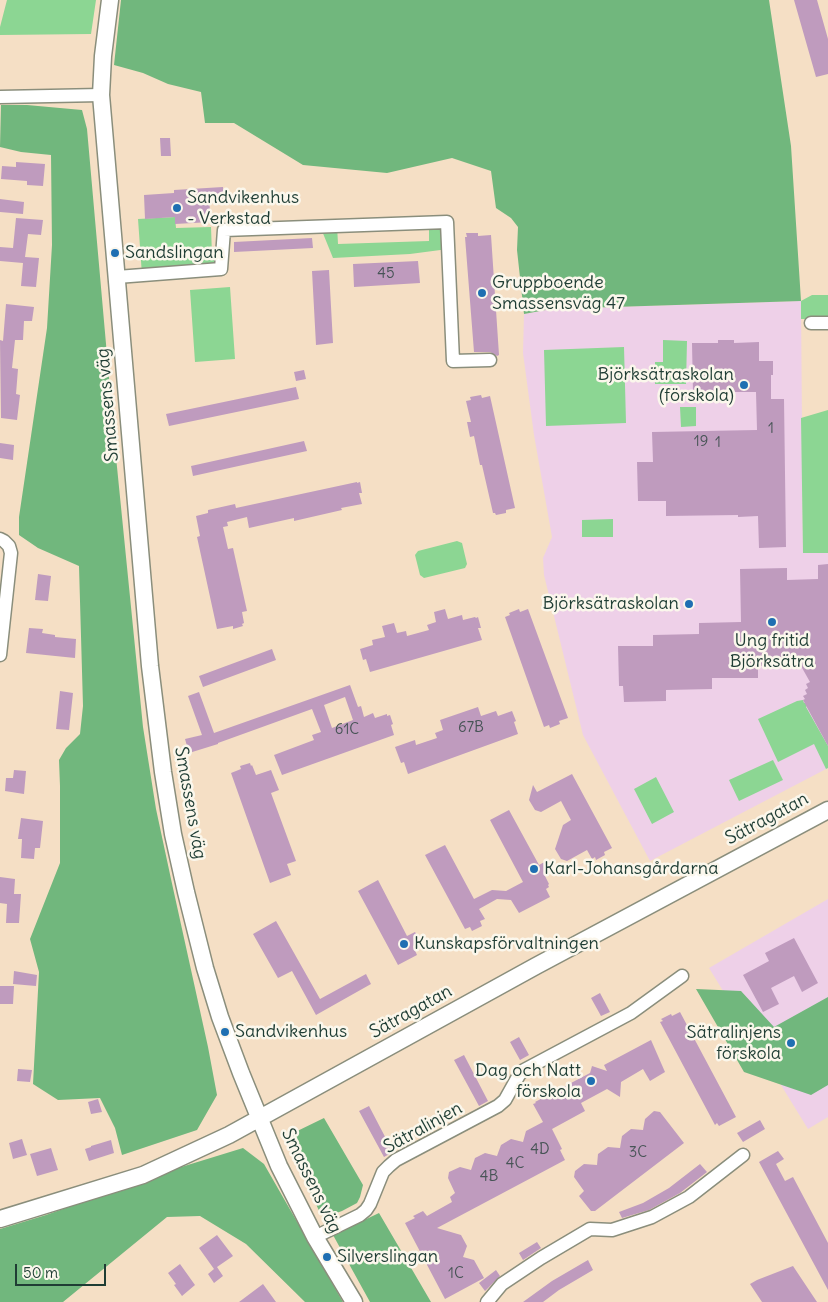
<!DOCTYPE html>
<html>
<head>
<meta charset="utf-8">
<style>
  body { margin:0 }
  #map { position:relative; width:828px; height:1302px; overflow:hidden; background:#f5dfc5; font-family:Delius,sans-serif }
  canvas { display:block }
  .scale { position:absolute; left:15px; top:1264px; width:91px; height:22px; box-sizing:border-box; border:2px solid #1f3d34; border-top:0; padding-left:6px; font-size:15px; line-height:18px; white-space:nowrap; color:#1f3d34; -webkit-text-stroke:4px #fbf7ec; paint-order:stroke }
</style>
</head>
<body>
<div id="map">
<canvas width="828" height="1302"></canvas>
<div class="scale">50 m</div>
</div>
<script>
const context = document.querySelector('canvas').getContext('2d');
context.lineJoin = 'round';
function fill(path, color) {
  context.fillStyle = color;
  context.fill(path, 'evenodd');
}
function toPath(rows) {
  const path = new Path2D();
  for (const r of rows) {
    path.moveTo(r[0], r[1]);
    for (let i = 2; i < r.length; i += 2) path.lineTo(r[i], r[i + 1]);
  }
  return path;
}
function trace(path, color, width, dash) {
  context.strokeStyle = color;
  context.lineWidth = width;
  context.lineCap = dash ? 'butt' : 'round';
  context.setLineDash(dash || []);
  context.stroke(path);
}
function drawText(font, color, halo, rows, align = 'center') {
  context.font = font + ' Delius,sans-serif';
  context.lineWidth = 5;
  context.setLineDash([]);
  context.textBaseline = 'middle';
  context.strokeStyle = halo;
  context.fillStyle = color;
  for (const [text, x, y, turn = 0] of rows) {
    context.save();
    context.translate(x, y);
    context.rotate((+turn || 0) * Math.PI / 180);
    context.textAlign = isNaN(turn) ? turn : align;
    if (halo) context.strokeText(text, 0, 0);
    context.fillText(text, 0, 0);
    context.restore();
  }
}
const built = toPath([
  [801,301,803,553,828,553,828,768,650,861,583,735,544,575,543,558,552,537,534,435,523,353,524,314,551,309],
  [828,899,828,1117,808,1129,709,968]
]);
const green = toPath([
  [7,0,96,0,91,34,0,35,0,27],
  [175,217,176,228,211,227,212,255,222,255,221,269,142,275,138,219],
  [429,222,434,222,447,238,448,249,410,254,333,258,320,226,337,225,338,244,429,241],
  [230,287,235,359,195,362,190,290],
  [812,295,828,295,828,319,801,319,801,301],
  [663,340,687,341,686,384,655,384,655,362,663,362],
  [624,347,626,423,546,426,544,350],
  [680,407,696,407,696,426,681,427],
  [828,410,828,553,803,553,801,418],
  [613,519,613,537,582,537,582,520],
  [457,541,462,543,467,564,465,568,424,578,420,575,415,555,418,551],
  [803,700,804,703,806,703,808,705,806,707,828,746,828,768,826,769,814,744,778,762,758,719,797,701],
  [773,760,783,780,739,801,729,780],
  [656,777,674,812,652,824,634,789]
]);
const forest = toPath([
  [121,0,769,0,791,146,801,301,551,309,524,314,517,250,518,227,511,218,496,208,491,171,452,158,387,173,303,165,234,123,205,123,201,92,168,84,143,73,114,65],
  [1,105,27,105,82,110,87,129,116,457,143,727,156,809,171,879,208,1047,217,1095,197,1130,122,1155,115,1128,100,1098,58,1100,33,1084,39,972,30,939,60,863,60,786,59,760,66,748,80,734,83,706,79,566,38,548,19,535,19,517,47,328,52,245,51,155,21,152,0,147],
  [696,989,741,991,774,1027,828,997,828,1085,811,1095,744,1072],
  [324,1118,363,1185,360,1197,357,1203,342,1211,328,1216,321,1215,285,1137],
  [243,1148,264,1164,343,1302,305,1302,246,1244,200,1216,167,1217,63,1302,0,1302,0,1229,46,1215,178,1168],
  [379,1213,431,1302,370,1302,333,1235]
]);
const building = toPath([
  [794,0,817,0,828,39,828,74,816,77],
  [160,138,170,138,171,156,161,156],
  [16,162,45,164,43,186,27,185,27,181,1,179,2,166,16,167],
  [223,187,224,199,209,199,211,222,175,224,175,217,145,219,144,195,174,193,174,190],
  [0,199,24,202,23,214,0,212],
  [16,218,43,220,41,235,28,234,25,257,39,258,36,287,21,286,23,263,0,261,0,247,13,248],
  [466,233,478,233,478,236,491,235,499,355,497,356,490,352,474,352,465,237,467,237],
  [312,238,313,248,234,252,234,242],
  [418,261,420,283,354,287,353,264],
  [329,270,333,343,316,345,312,271],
  [6,304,34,307,32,321,24,321,23,340,15,340,12,368,18,369,16,394,20,395,17,420,1,418,0,340,3,341],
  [718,340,734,340,734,343,759,342,759,361,773,361,773,375,771,375,771,399,784,399,786,547,759,548,758,516,738,517,738,515,666,516,666,501,638,501,637,462,653,462,652,432,757,430,756,392,735,392,735,395,719,395,719,392,693,393,692,343,718,343],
  [304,370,306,379,296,381,294,372],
  [296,387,299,399,169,426,166,414],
  [481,395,482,398,490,396,515,508,506,510,506,513,496,515,495,513,493,513,482,465,480,465,474,436,470,437,467,422,471,422,466,401,471,400,470,397],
  [304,441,307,451,193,476,191,466],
  [0,443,14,445,13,460,0,458],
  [357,482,357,483,360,482,362,493,359,493,362,504,341,508,342,510,294,521,294,518,249,528,247,517,227,522,228,526,223,527,228,549,233,548,247,611,242,612,244,623,242,624,243,626,233,629,233,626,217,629,197,537,200,536,196,516,208,513,208,510,235,504,236,508],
  [828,564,828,746,803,700,805,699,803,696,807,694,805,690,808,688,806,684,810,682,801,666,758,666,758,678,712,678,712,689,666,690,666,701,624,702,623,686,619,686,618,646,653,646,653,635,699,634,699,623,741,622,740,569,787,568,787,580,818,579,818,565],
  [38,574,51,576,48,601,35,600],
  [445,609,448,619,462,615,463,620,475,617,476,618,478,617,481,628,478,628,482,640,370,672,366,659,363,660,360,649,373,645,372,640,385,637,382,626,394,623,397,633,406,631,407,636,429,630,427,625,436,622,434,612],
  [519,609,520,612,528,609,568,718,559,721,560,724,550,728,549,725,544,727,505,617,510,615,509,613],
  [29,628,43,629,42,633,55,635,55,637,76,639,75,658,26,653],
  [272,649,276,660,203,687,199,676],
  [350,685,358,707,361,706,364,717,373,713,375,718,387,714,387,716,390,715,393,724,391,725,394,735,282,775,274,755,314,740,312,735,321,732,312,709,218,743,218,744,189,753,185,739,202,735,188,696,199,692,214,733],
  [345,697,353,720,332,728,324,705],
  [60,691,73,693,69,730,56,729],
  [478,707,481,716,496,711,498,716,512,711,516,721,514,722,518,734,408,774,404,762,401,763,395,747,415,740,416,745,437,738,435,733,443,730,440,720],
  [250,763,251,766,252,765,256,775,271,770,279,790,271,793,296,861,287,864,291,875,270,883,231,773,241,769,240,766],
  [14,770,26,771,24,794,5,791,6,778,13,778],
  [572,774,612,848,604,852,605,855,596,860,595,857,592,859,587,850,567,861,561,859,555,849,563,825,571,820,561,801,541,812,535,810,529,800,533,785,537,792],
  [509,810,539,865,548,860,553,870,548,872,549,874,545,876,549,884,548,885,549,887,546,889,550,897,519,913,511,900,497,899,479,909,485,919,480,921,482,926,472,931,470,927,465,929,425,855,445,845,474,899,492,890,506,891,523,882,490,820],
  [21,818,43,821,40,848,35,848,34,859,21,858,22,839,18,839],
  [0,877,15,879,14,894,21,894,19,923,6,923,7,904,0,903],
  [378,880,407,936,415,932,421,942,413,946,417,955,398,965,358,891],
  [276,921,320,999,366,974,371,984,316,1015,292,971,278,978,253,934],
  [794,938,818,983,802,992,794,976,771,988,779,1004,763,1012,743,975,769,961,765,953],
  [14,971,37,975,36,986,13,984],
  [0,986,14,986,13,1004,0,1004],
  [600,993,610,1012,601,1016,591,998],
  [680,1012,736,1117,719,1126,717,1123,715,1125,660,1022,663,1021,661,1019,671,1014,672,1016],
  [519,1037,529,1055,520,1060,510,1042],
  [651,1040,665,1072,650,1081,643,1069,621,1082,620,1097,607,1089,581,1103,585,1111,552,1129,562,1149,560,1150,565,1160,437,1228,461,1235,467,1246,463,1257,474,1260,484,1278,445,1299,405,1223,415,1218,413,1216,423,1211,427,1216,452,1202,450,1197,455,1193,448,1178,449,1172,460,1167,471,1170,475,1158,485,1153,497,1156,501,1145,511,1139,523,1142,526,1131,543,1122,533,1104,536,1103,535,1102,590,1073,592,1066,607,1071,604,1065],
  [464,1055,488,1101,479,1106,454,1060],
  [18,1069,32,1070,30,1082,17,1081],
  [98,1099,102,1112,91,1114,88,1102],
  [369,1106,393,1152,384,1157,359,1111],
  [654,1111,660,1112,684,1143,595,1211,591,1211,579,1196,584,1191,574,1177,575,1171,584,1164,597,1165,598,1154,608,1147,620,1148,622,1136,631,1129,643,1130,645,1119],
  [760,1120,765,1129,743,1142,737,1133],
  [22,1139,27,1155,13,1159,9,1143],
  [111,1140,114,1153,89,1161,85,1149,91,1147,91,1146],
  [51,1148,58,1170,37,1176,30,1154],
  [778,1151,784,1159,776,1164,785,1181,793,1177,828,1243,828,1290,759,1162],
  [700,1164,707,1172,680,1193,649,1210,622,1218,619,1212,643,1203,669,1188],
  [217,1235,233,1256,217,1267,223,1276,214,1283,208,1274,214,1269,199,1248],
  [537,1242,541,1248,523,1260,519,1253],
  [588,1260,593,1270,559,1290,543,1302,523,1302,552,1281],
  [180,1264,195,1285,182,1296,174,1285,176,1284,168,1273],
  [793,1266,817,1302,762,1302,750,1284,757,1280],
  [496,1270,500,1276,485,1291,479,1283],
  [263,1284,276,1302,239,1302]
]);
const minor = toPath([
  [0,97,101,95],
  [117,277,221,269,224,230,447,222,453,361,490,360],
  [811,323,828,323],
  [0,539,4,541,9,546,11,553,0,655],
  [315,1237,360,1215,366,1210,370,1204,383,1172,389,1166,396,1160,498,1106,505,1100,519,1075,524,1070,631,1013,682,976],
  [487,1302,502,1284,541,1258,590,1229,612,1230,652,1217,689,1197,743,1155]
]);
const tertiary = toPath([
  [110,0,103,56,101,95,150,666,163,772,173,834,186,892,205,968,220,1017,241,1073,279,1166,315,1237,354,1302],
  [0,1219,143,1175,229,1135,536,966,828,810]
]);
const markers = [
  [177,208,5,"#1f6fb2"],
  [115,253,5,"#1f6fb2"],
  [482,293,5,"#1f6fb2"],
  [744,385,5,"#1f6fb2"],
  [689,604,5,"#1f6fb2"],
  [772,622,5,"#1f6fb2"],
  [534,869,5,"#1f6fb2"],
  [404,944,5,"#1f6fb2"],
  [225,1032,5,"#1f6fb2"],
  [791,1043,5,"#1f6fb2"],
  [591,1081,5,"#1f6fb2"],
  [327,1257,5,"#1f6fb2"]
];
const numberNames = [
  ["45",386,274],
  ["1",771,429],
  ["19",701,442],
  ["1",718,443],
  ["67B",471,728],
  ["61C",347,730],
  ["4D",540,1150],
  ["3C",638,1153],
  ["4C",515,1164],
  ["4B",489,1177],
  ["1C",456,1274]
];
const poiNames = [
  ["Sandvikenhus",187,198],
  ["- Verkstad",187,219],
  ["Sandslingan",125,253],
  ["Gruppboende",492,283],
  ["Smassensväg 47",492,304],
  ["Björksätraskolan",734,375,"right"],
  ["(förskola)",734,396,"right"],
  ["Björksätraskolan",679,604,"right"],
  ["Ung fritid",772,641,"center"],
  ["Björksätra",772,662,"center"],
  ["Karl-Johansgårdarna",544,869],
  ["Kunskapsförvaltningen",414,944],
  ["Sandvikenhus",235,1032],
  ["Sätralinjens",781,1033,"right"],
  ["förskola",781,1054,"right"],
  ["Dag och Natt",581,1071,"right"],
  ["förskola",581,1092,"right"],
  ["Silverslingan",337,1257]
];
const streetNames = [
  ["Smassens väg",108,405,-95],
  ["Smassens väg",190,803,80],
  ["Sätragatan",767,819,-28],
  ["Sätragatan",411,1012,-29],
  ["Sätralinjen",423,1128,-29],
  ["Smassens väg",311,1181,64]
];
fill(built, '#eed0e8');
fill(green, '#8cd693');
fill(forest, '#71b77d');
fill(building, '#bf9bbe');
trace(minor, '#8a8e7c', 15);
trace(tertiary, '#8a8e7c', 19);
trace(minor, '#fff', 12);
trace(tertiary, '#fff', 16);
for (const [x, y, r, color] of markers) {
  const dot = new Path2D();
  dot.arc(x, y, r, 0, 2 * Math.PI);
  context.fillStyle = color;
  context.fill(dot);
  trace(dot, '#fbf7ec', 2);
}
drawText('15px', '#475456', null, numberNames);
drawText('18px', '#1f3d34', '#fbf7ec', poiNames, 'left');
drawText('18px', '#1f3d34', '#fbf7ec', streetNames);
</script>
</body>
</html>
